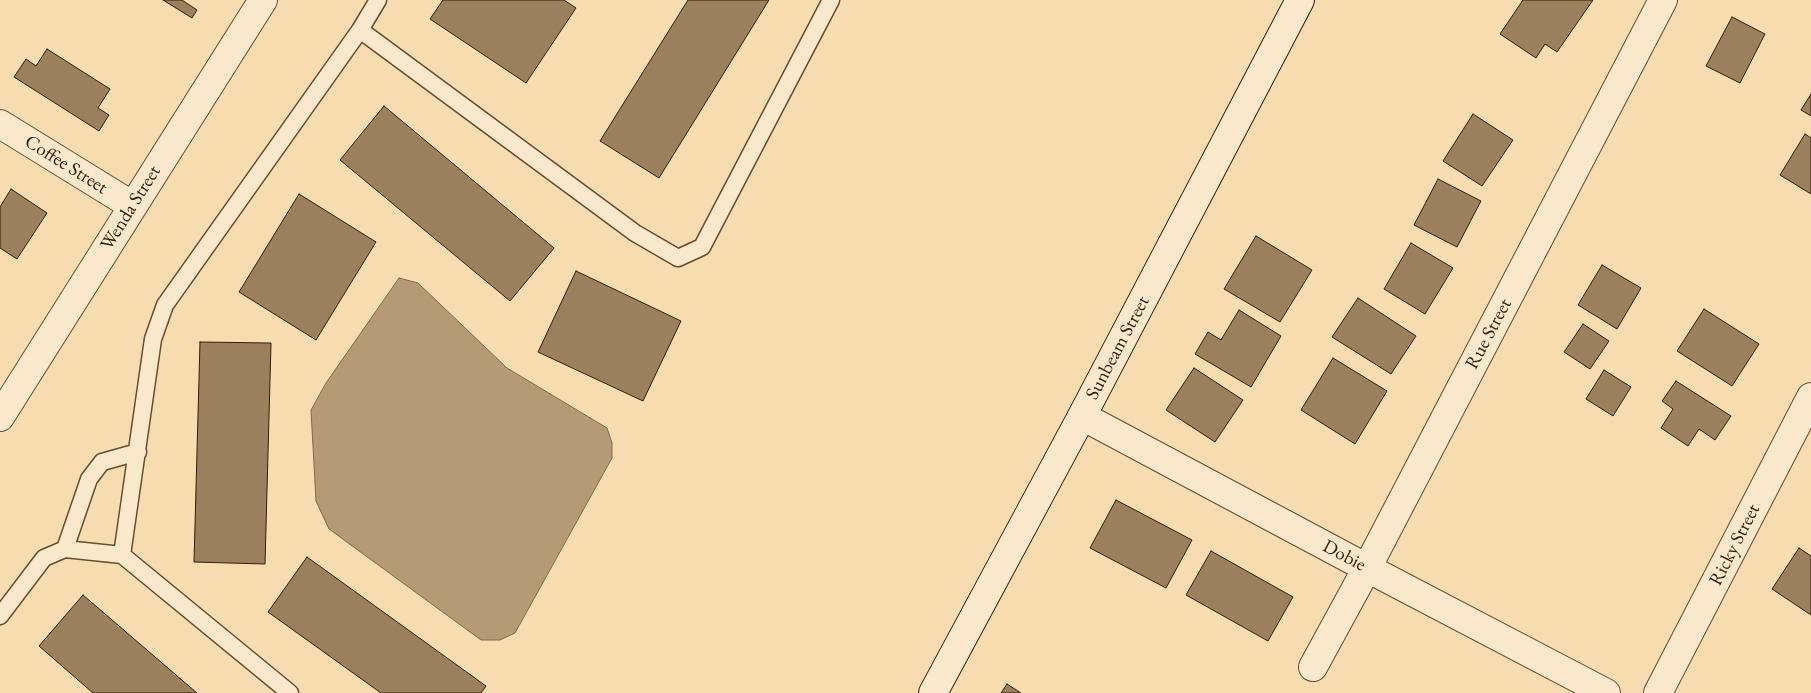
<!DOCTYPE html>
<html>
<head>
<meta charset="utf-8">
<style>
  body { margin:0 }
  canvas { display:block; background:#f6dcaf }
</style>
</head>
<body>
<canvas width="1811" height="693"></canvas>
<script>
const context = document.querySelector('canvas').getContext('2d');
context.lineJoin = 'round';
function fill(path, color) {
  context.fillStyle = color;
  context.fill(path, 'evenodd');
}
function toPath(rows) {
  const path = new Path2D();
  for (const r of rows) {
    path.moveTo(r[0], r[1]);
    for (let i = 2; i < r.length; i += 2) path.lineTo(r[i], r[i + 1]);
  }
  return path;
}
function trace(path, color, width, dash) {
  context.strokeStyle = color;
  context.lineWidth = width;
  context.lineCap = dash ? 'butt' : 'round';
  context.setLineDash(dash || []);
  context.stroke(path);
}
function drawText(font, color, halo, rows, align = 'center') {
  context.font = font + ' "EB Garamond",serif';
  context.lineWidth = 5;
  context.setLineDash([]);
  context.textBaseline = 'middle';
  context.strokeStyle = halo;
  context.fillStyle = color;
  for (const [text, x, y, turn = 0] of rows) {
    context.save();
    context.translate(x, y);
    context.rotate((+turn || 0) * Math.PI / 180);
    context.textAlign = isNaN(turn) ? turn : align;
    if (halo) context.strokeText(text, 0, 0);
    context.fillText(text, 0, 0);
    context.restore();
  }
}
const water = toPath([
  [399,278,418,283,507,368,607,428,612,443,612,458,515,633,500,640,481,640,329,529,316,501,311,410,326,383,399,278]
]);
const building = toPath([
  [163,0,182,0,197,10,192,18,163,0],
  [443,0,564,0,576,8,526,83,430,19,443,0],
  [688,0,769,0,659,178,600,141,688,0],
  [1523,0,1593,0,1557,52,1545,44,1536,58,1500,34,1523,0],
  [1732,17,1765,34,1740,83,1706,66,1732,17],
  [47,49,110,89,98,108,109,115,99,131,14,77,26,59,36,66,47,49],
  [1811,94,1811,116,1801,110,1811,94],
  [384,106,554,248,510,301,340,160,384,106],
  [1473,114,1513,140,1482,186,1443,161,1473,114],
  [1805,134,1811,138,1811,194,1780,175,1805,134],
  [1438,179,1481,201,1457,247,1414,225,1438,179],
  [11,189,47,213,17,259,0,248,0,207,11,189],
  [299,194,376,242,316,340,239,292,299,194],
  [1256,236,1312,270,1280,322,1224,289,1256,236],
  [1411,243,1453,268,1425,314,1384,289,1411,243],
  [1602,265,1641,288,1617,329,1578,305,1602,265],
  [576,271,681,321,643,401,538,352,576,271],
  [1358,298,1416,336,1391,374,1332,337,1358,298],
  [1704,309,1759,344,1732,386,1677,351,1704,309],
  [1239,310,1281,336,1251,387,1195,354,1208,332,1221,340,1239,310],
  [1583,324,1609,341,1590,369,1564,352,1583,324],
  [200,342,271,343,265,564,194,562,200,342],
  [1333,358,1387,391,1355,444,1301,410,1333,358],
  [1194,368,1243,400,1215,442,1166,410,1194,368],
  [1604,370,1631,387,1613,416,1586,399,1604,370],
  [1676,381,1731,416,1715,440,1699,429,1688,446,1661,428,1673,409,1662,401,1676,381],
  [1116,500,1192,540,1166,588,1090,548,1116,500],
  [1799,548,1811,556,1811,615,1772,589,1799,548],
  [1211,551,1293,597,1268,641,1186,595,1211,551],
  [307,557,486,686,481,693,381,693,268,612,307,557],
  [83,595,197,693,93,693,39,646,83,595],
  [1007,684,1021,693,1001,693,1007,684]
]);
const lane = toPath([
  [360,30,635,233,678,258,702,247,831,0],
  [65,549,89,479,102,462,138,452],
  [122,555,153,339,165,305,360,30,378,0],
  [0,616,44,558,65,549,122,555,290,693]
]);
const street = toPath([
  [0,124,133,206],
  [1082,416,1367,568,1606,693],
  [0,417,263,0],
  [1313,667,1367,568,1663,0],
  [1658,693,1811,397]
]);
const secondary = toPath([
  [933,693,1082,416,1300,0]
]);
const streetNames = [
  ["Coffee Street",66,165,32],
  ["Wenda Street",131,208,-58],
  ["Rue Street",1489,334,-62],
  ["Sunbeam Street",1118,348,-62],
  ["Ricky Street",1735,545,-63],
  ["Dobie",1344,556,28]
];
fill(water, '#b59b75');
trace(water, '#836848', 1);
fill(building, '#9a805d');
trace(building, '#371c04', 1);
trace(lane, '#674c2f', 19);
trace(street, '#674c2f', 30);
trace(secondary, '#371c04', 30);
trace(lane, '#f9e8cb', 16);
trace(street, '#f9e8cb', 28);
trace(secondary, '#f9e8cb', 28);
drawText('19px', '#371c04', '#f9e8cb', streetNames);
</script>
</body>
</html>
